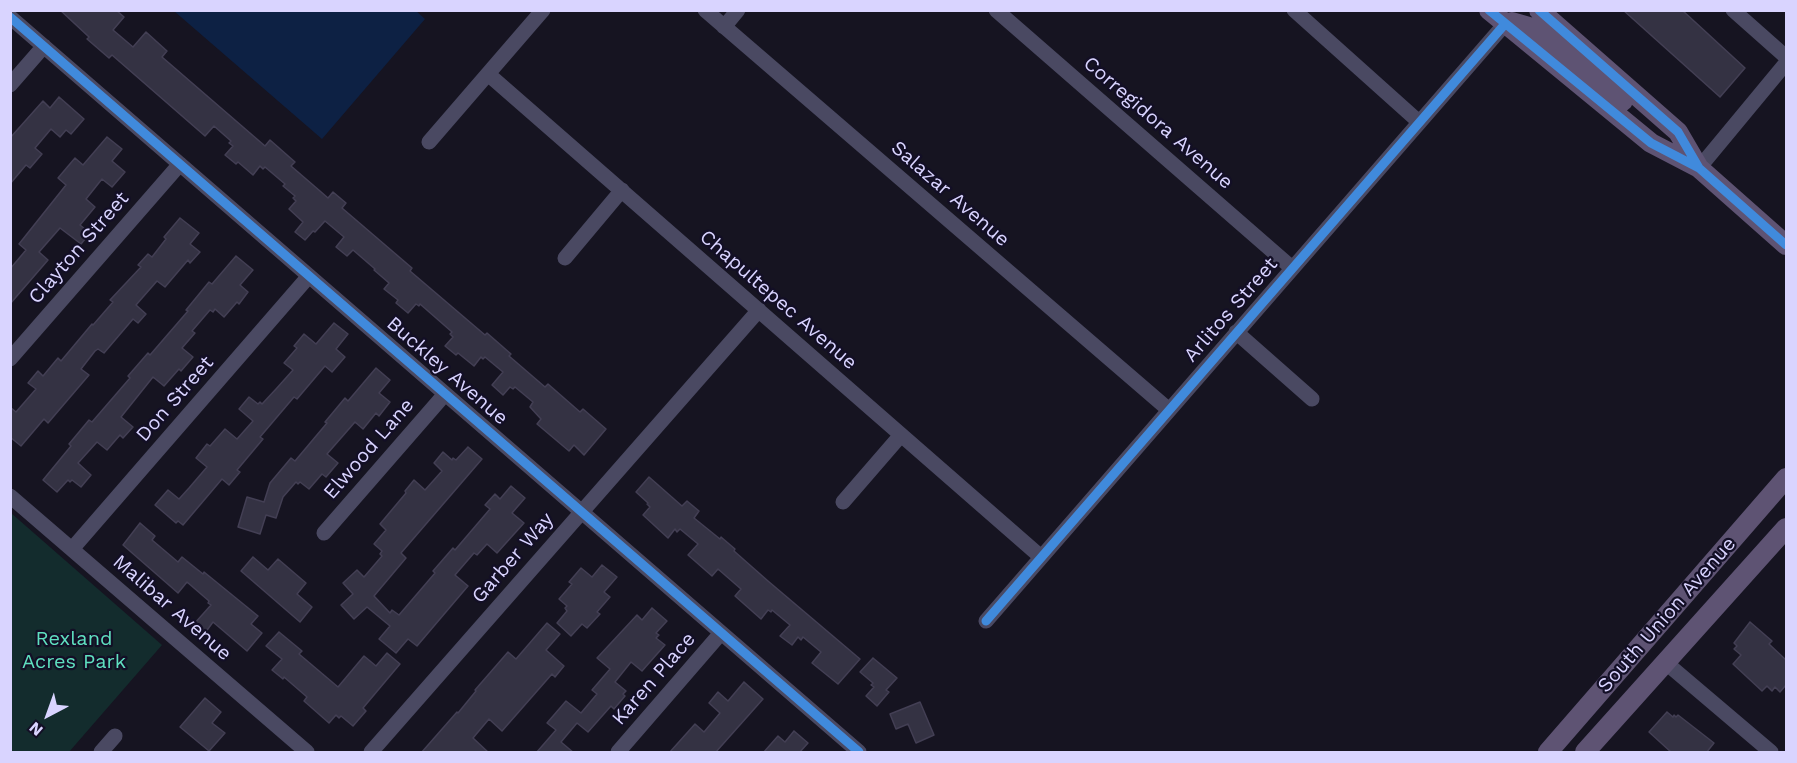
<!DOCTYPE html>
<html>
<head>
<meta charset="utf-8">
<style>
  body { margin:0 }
  #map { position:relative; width:1797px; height:763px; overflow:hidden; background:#161421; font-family:"Work Sans",sans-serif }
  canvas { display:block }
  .frame { position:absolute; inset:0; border:12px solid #d9d4ff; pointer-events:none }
  .north { position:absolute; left:18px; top:685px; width:60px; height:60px; -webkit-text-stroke:4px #130f26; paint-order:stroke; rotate:221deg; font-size:16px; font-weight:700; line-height:24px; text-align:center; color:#d9d4ff }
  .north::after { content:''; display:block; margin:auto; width:21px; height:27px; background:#d9d4ff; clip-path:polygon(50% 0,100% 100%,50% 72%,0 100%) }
</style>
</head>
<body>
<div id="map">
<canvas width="1797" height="763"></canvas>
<div class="frame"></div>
<div class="north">N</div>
</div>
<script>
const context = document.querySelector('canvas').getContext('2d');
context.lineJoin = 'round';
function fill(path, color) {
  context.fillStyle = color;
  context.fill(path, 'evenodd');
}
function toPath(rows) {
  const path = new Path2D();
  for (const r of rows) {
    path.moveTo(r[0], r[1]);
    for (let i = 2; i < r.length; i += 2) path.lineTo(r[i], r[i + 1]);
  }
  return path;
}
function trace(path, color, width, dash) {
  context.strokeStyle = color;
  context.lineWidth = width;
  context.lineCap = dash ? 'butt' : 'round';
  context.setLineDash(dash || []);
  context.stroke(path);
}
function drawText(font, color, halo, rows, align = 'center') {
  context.font = font + ' "Work Sans",sans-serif';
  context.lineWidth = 4.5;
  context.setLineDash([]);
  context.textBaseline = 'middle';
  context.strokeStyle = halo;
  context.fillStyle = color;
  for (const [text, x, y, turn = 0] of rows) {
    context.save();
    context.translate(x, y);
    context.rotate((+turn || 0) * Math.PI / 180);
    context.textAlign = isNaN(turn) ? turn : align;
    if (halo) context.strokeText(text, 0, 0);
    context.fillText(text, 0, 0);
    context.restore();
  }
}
const green = toPath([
  [11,513,162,645,69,752,11,752]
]);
const water = toPath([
  [415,10,425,19,322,139,174,11]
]);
const building = toPath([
  [60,10,116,10,124,17,113,30,133,47,146,32,167,51,162,57,265,146,270,140,295,162,291,166,320,191,328,198,333,192,346,203,342,208,412,268,410,271,485,335,487,333,511,354,509,356,545,387,548,384,580,412,583,409,606,429,584,455,574,445,569,451,537,424,541,419,530,407,533,402,515,387,513,389,510,387,503,395,492,385,503,372,485,357,483,359,481,357,474,366,458,353,456,355,445,346,453,337,450,334,452,332,420,304,419,306,416,304,408,313,396,303,398,300,384,289,389,283,374,270,375,269,353,250,347,256,336,247,344,237,325,221,315,232,313,231,305,240,295,232,303,222,289,209,296,201,293,198,295,196,283,186,285,184,265,167,263,169,260,166,253,175,238,162,236,164,225,155,233,146,229,143,231,141,214,126,205,136,112,55,109,58,87,39,89,37,60,10],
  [1623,10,1682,10,1745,68,1720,97,1623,10],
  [59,97,84,119,71,134,66,130,60,137,51,129,35,148,42,154,30,168,26,165,10,184,10,138,43,101,50,108,59,97],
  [107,137,122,149,112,161,125,172,112,187,102,179,86,199,95,207,80,225,90,233,81,244,60,228,39,252,48,260,10,304,10,269,26,250,19,244,66,185,58,178,75,158,83,165,107,137],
  [180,218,199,233,190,244,200,252,190,263,188,260,165,287,157,281,136,305,146,314,138,323,133,319,104,353,98,349,95,351,81,369,89,375,48,423,44,419,21,446,10,437,10,407,16,412,36,389,28,383,38,371,43,376,58,358,61,361,92,324,93,325,113,302,110,300,141,267,138,265,148,254,152,257,166,239,164,237,180,218],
  [236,256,253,270,240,285,248,292,239,304,237,302,224,317,215,309,213,312,210,310,192,331,195,333,182,348,193,357,181,371,179,369,164,386,153,377,121,417,133,427,123,438,120,435,107,450,97,442,78,463,91,475,81,487,72,480,70,482,68,480,57,492,43,480,71,446,69,444,89,420,92,422,130,378,128,376,148,353,150,355,188,311,186,310,209,282,212,284,236,256],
  [334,323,348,334,336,349,345,357,332,372,325,366,297,399,294,397,260,437,263,439,237,470,240,472,229,485,222,479,183,525,178,521,176,523,155,505,168,490,179,499,189,488,207,467,196,458,207,444,210,446,225,429,237,439,253,421,239,409,249,397,258,404,260,402,262,404,276,389,293,370,284,363,297,348,294,346,304,334,316,344,334,323],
  [376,368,390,380,379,393,390,402,379,416,376,413,363,429,355,422,327,454,338,463,326,477,322,474,309,489,300,482,298,484,296,482,283,497,276,518,266,515,260,534,238,527,247,497,264,502,270,483,291,458,295,461,327,423,325,422,345,398,348,401,376,368],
  [468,447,482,459,401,553,406,558,374,596,390,613,392,610,399,615,435,573,433,571,453,548,455,550,490,509,485,505,495,494,500,499,511,486,525,498,512,513,524,523,497,553,487,544,477,555,474,553,455,575,468,586,417,646,408,639,396,653,379,639,390,626,367,607,354,619,341,605,353,594,343,583,357,570,364,577,382,556,380,554,382,551,374,544,386,530,380,524,406,493,405,491,414,480,425,490,442,471,434,463,443,452,452,460,453,458,456,460,468,447],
  [649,477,682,506,687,501,699,511,694,518,720,539,721,537,735,549,734,551,768,581,860,659,838,684,812,663,821,652,803,637,801,640,798,637,792,645,780,636,790,625,772,610,771,612,768,610,761,619,735,596,741,589,718,569,712,576,688,555,698,544,680,529,677,532,675,529,668,538,643,515,650,507,647,504,648,503,636,492,649,477],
  [140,523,155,536,152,540,178,562,182,557,203,574,204,572,258,616,251,624,262,633,247,651,213,622,205,633,194,624,211,605,208,603,209,601,187,582,178,593,123,545,140,523],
  [253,557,268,570,278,559,306,583,297,594,312,607,300,622,241,571,253,557],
  [602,565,617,577,604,592,610,597,597,612,600,614,587,628,582,624,571,636,557,623,567,611,565,608,567,606,559,599,572,584,569,582,581,568,592,577,602,565],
  [652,608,667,621,656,633,659,635,656,638,665,645,642,671,631,662,615,682,626,691,623,694,625,696,614,709,611,706,588,732,577,723,561,742,574,753,536,753,556,730,547,723,566,701,581,713,597,694,592,690,610,669,597,658,637,615,642,620,652,608],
  [1750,622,1772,641,1769,644,1786,660,1786,685,1780,692,1775,687,1772,691,1767,686,1762,691,1733,664,1741,655,1734,649,1737,646,1734,643,1750,622],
  [547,623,560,634,546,650,564,666,555,677,552,674,502,731,489,719,473,738,489,753,421,753,457,712,458,713,476,691,475,690,508,652,516,659,547,623],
  [279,632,302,651,299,654,338,687,364,656,376,666,387,653,400,664,363,708,366,711,353,726,341,716,339,718,336,715,329,723,304,701,307,697,284,677,283,679,272,670,282,659,266,646,279,632],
  [873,658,897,678,886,690,889,692,877,706,866,696,874,687,871,685,873,683,860,672,873,658],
  [744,682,763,699,715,753,669,753,695,724,704,732,720,713,709,703,718,692,728,701,744,682],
  [205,698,221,712,212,723,225,733,209,751,180,727,205,698],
  [920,702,934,735,916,743,908,724,896,729,890,714,920,702],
  [1667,712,1673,717,1674,715,1676,717,1678,715,1714,743,1706,753,1672,753,1649,732,1667,712],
  [794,731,808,743,799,753,763,753,778,736,785,742,794,731]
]);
const minor = toPath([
  [705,10,1169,410],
  [996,10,1292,268],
  [1294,10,1419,122],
  [1733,10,1786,57],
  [10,17,859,752],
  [724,27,738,10],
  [488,74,1041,557],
  [10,85,44,46],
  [429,142,543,10],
  [1699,168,1786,63],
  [565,258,622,190],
  [1236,332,1312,399],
  [10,359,180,164],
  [10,496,307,752],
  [843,502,901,435],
  [324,533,445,394],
  [72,549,309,276],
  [986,621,1505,24],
  [1665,662,1771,752],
  [101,752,115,736],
  [371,752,759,310],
  [618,752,721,633]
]);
const major = toPath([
  [1489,10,1651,143,1699,168,1786,245],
  [1539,10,1678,132,1699,168],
  [1506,24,1512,22,1533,28,1623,101],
  [1548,752,1786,478],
  [1585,752,1786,528]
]);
const cycleway = toPath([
  [1489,10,1651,143,1699,168,1786,245],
  [1539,10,1678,132,1699,168],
  [10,17,859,752],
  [986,621,1505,24]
]);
const streetNames = [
  ["Corregidora Avenue",1158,123,41],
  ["Salazar Avenue",950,194,41],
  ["Clayton Street",79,248,-49],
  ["Chapultepec Avenue",778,300,41],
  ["Arlitos Street",1231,310,-49],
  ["Buckley Avenue",447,371,41],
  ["Don Street",175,399,-49],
  ["Elwood Lane",369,449,-49],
  ["Garber Way",513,558,-49],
  ["Malibar Avenue",172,608,41],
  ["South Union Avenue",1667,615,-49],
  ["Karen Place",654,679,-49]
];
const parkNames = [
  ["Rexland",74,639],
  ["Acres Park",74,662]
];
fill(green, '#132c2d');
fill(water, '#0d2144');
fill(building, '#343243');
trace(building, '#433f54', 1.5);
trace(minor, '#4a4962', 15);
trace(major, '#5e5373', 20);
trace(cycleway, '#408adc', 9);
drawText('20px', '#d9d4ff', '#130f26', streetNames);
drawText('20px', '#5fe0c0', '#130f26', parkNames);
</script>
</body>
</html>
